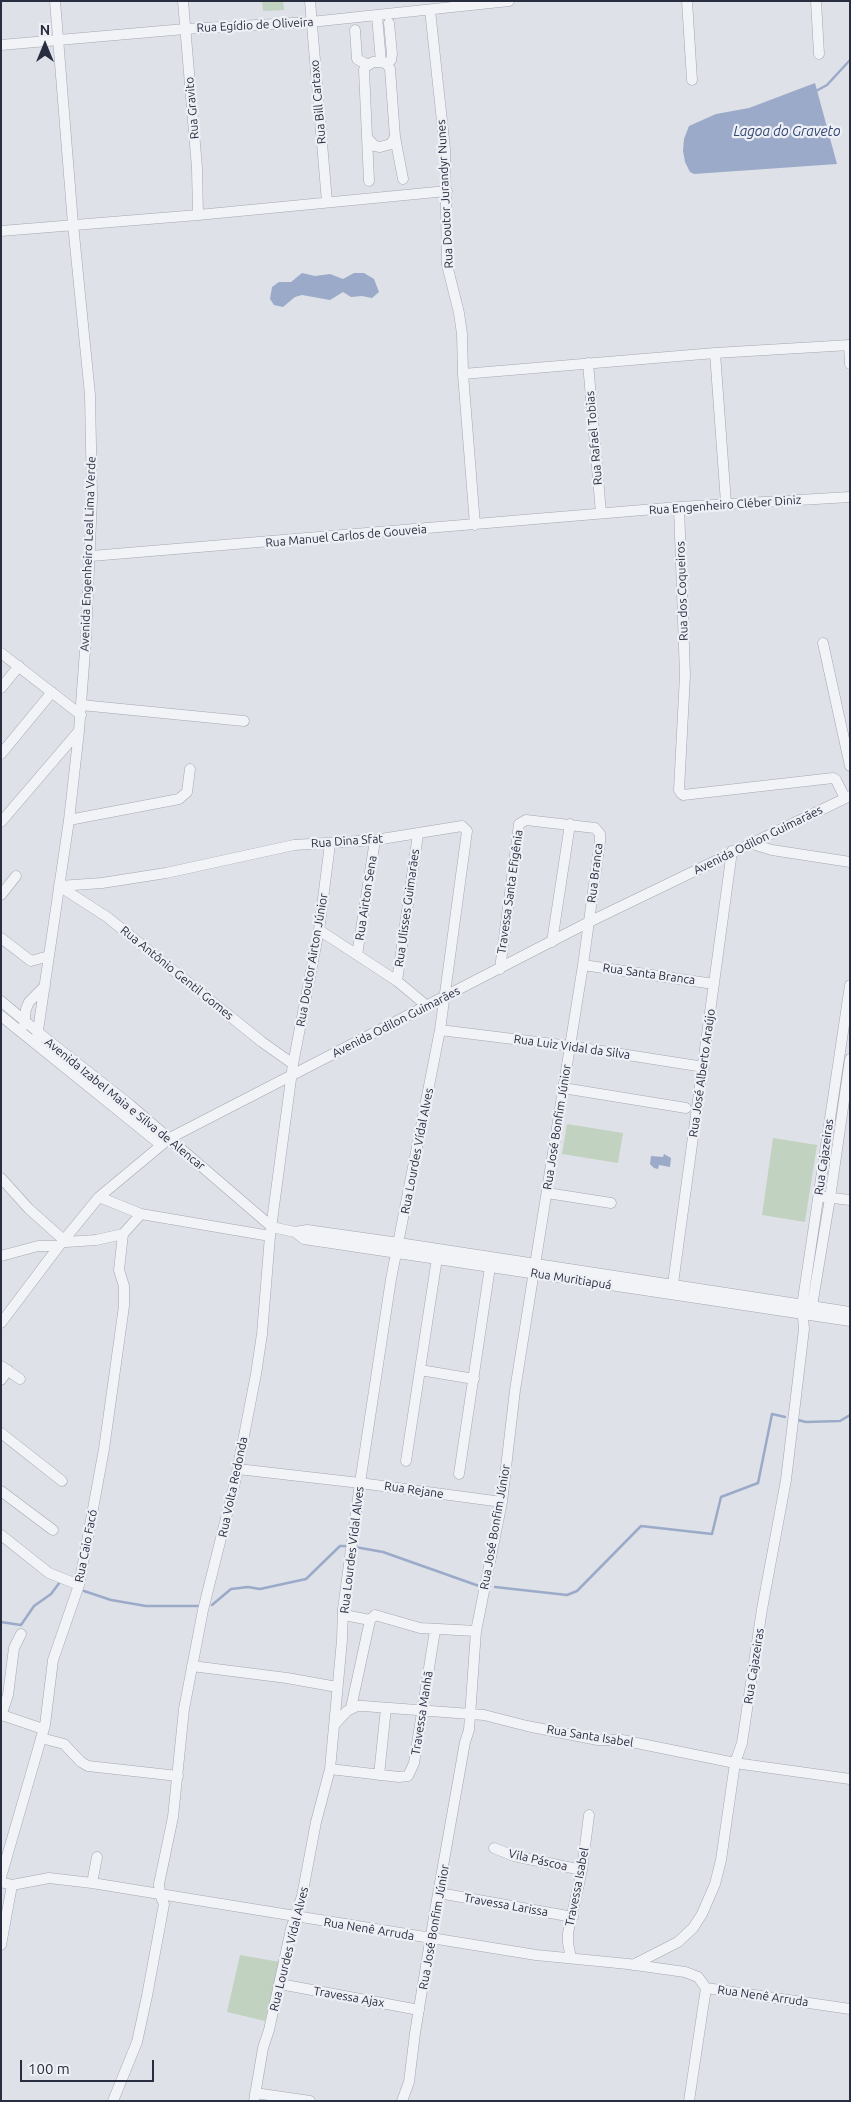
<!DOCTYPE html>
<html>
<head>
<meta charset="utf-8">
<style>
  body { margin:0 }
  #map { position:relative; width:851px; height:2102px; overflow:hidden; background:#dfe1e8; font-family:Ubuntu,sans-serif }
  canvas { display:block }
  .frame { position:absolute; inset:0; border:2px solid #282d3f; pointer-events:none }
  .north { position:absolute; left:20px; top:20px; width:50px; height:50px; -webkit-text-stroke:4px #eef0f6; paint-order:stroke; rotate:0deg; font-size:14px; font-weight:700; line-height:20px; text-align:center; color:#282d3f }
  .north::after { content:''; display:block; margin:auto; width:18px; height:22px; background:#282d3f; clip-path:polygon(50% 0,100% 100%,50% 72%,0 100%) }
  .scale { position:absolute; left:20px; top:2060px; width:134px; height:22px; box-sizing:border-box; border:2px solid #282d3f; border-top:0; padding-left:6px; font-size:15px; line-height:18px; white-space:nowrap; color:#282d3f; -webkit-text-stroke:4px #eef0f6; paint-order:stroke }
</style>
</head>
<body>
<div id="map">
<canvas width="851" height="2102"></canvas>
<div class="frame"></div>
<div class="north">N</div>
<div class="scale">100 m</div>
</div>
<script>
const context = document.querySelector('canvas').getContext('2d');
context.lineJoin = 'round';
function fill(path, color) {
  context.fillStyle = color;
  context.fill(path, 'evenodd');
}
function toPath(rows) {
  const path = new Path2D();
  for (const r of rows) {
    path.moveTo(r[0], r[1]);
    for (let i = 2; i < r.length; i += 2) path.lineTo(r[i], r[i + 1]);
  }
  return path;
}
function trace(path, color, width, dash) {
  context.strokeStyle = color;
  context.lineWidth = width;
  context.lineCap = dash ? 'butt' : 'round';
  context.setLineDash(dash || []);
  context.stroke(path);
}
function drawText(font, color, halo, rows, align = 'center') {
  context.font = font + ' Ubuntu,sans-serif';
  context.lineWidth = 4.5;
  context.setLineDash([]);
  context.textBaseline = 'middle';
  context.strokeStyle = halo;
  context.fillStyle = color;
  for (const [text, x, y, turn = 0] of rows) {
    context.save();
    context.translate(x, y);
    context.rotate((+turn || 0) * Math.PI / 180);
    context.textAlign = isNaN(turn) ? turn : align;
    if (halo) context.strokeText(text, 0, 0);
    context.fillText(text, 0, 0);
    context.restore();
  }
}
const green = toPath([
  [262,1,283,1,284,10,263,11],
  [567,1124,623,1133,618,1163,562,1154],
  [773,1138,817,1145,805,1222,762,1215],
  [240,1955,280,1962,265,2021,227,2012]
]);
const water = toPath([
  [815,83,837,164,694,174,690,172,685,162,683,151,684,139,689,126,716,114,749,108],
  [302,273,315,276,330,274,343,279,354,273,364,273,374,279,379,292,372,298,362,296,351,297,343,292,330,300,302,295,295,297,283,307,274,305,270,299,272,287,279,282,291,282],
  [664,1154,671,1158,670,1167,659,1165,658,1169,654,1168,650,1164,651,1156,663,1157]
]);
const stream = toPath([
  [816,91,827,85,850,60],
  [798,1420,806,1422,840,1421,850,1415],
  [355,1547,383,1552,479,1586],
  [495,1587,567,1595,577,1591,641,1526,712,1534,721,1497,758,1483,772,1414,785,1417],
  [84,1591,111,1600,146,1606,199,1606],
  [212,1605,231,1589,248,1587,260,1589,306,1579,340,1546,349,1546],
  [1,1622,21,1625,34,1606,51,1594,60,1582]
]);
const minor = toPath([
  [183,1,197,168,198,215],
  [310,1,327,202],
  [687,1,692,80],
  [816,1,819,54],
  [430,10,445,149,447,265,459,313,462,334,463,374,475,525],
  [377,16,381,62],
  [355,30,357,59,368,65],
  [1,45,185,29,311,22,509,1],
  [387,64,391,60,392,54,389,23],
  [395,137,403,179],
  [368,139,375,146,380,147,391,144,395,137,390,69,387,64,381,62,373,62,365,67,364,70,369,181],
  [1,231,198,215,447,191],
  [849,345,850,364],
  [715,353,726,503],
  [588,363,601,513],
  [463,374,715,353,850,345],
  [679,507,685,675,679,790,681,793,683,795,833,778,836,780,845,798],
  [91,556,679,507,850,497],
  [823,643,850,766],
  [1,653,81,715],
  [1,688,19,666],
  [81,705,244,721],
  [1,754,52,692],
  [69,820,179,799,187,792,190,769],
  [1,822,78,732],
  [749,843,772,850,850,862],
  [59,886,102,883,166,873,294,845,375,840,462,826,467,831,440,1030,391,1279,360,1483,343,1609,342,1640,330,1769,316,1822,302,1896,291,1929,269,2030,263,2048,254,2101],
  [59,886,107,917,262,1042,293,1064],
  [1,895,16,876],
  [319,930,397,981,427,1006],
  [1,938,31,961,49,956],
  [552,942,570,824],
  [357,955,375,840],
  [583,965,714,984],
  [397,981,418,834],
  [1,1001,39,1033,129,1104,272,1227,295,1232,307,1230,399,1243,850,1312],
  [1,1016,161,1145],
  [24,1025,26,1009,29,1002,45,986],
  [440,1030,570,1046,704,1067],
  [36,1044,69,820,79,731,86,637,92,498,90,395,73,224,55,1],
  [563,1088,686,1108],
  [1,1178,29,1209,66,1242,96,1240,123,1234],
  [547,1193,611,1203],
  [99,1197,141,1214,270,1236],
  [824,1197,850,1200],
  [295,1232,304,1239,850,1321],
  [1,1256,38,1246,59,1246],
  [672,1291,732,851],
  [811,1312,830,1198,850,1059],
  [1,1323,59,1246,99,1197,170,1138,589,922,850,796],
  [1,1366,20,1379],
  [420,1370,474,1379],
  [1,1380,8,1370],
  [1,1433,62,1481],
  [406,1461,437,1258],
  [238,1469,360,1483,502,1502],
  [459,1474,490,1267],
  [1,1491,53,1530],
  [1,1535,49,1573,79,1585],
  [344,1615,370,1620,375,1615,420,1628,476,1631],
  [192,1666,287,1678,337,1687],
  [351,1708,370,1620],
  [2,1715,43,1729],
  [1,1716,8,1695,14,1648,21,1634],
  [335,1724,347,1711,357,1706,363,1706,484,1715,527,1726,598,1740,622,1740,735,1763,850,1779],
  [41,1738,64,1744,81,1762,88,1766,178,1776],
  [330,1769,399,1777,408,1776,414,1763,435,1630],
  [379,1775,386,1708],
  [494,1848,514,1856,582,1870],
  [1,1877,45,1725,53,1660,79,1585,104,1449,124,1306,124,1286,119,1270,123,1234,141,1214],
  [1,1882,12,1885,49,1878,92,1883,536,1955,628,1964,685,1972,698,1977,706,1988,850,2009],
  [92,1883,97,1857],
  [439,1893,573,1917],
  [1,1945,12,1885],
  [571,1958,568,1943,568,1933,582,1870,589,1815],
  [633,1965,678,1942,693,1928,702,1914,715,1884,721,1860,735,1763,742,1743,762,1609,786,1480,804,1329,802,1306,850,985],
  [280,1984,419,2010],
  [255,2093,310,2101],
  [113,2101,137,2042,147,1996,164,1904,160,1895,159,1884,173,1817,184,1709,203,1610,235,1482,256,1374,262,1334,270,1236,293,1064,319,930,330,844],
  [402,2101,409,2082,415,2033,435,1911,465,1742,469,1730,476,1631,502,1502,515,1390,583,965,600,841,600,834,595,828,526,820,519,824,500,969],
  [689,2101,706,1988]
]);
const streetNames = [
  ["Rua Egídio de Oliveira",255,25,-3],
  ["Rua Bill Cartaxo",318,102,-95],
  ["Rua Gravito",192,108,-95],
  ["Rua Doutor Jurandyr Nunes",445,194,-93],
  ["Rua Rafael Tobias",594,438,-95],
  ["Rua Engenheiro Cléber Diniz",725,505,-4],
  ["Rua Manuel Carlos de Gouveia",346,536,-5],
  ["Avenida Engenheiro Leal Lima Verde",88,554,-88],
  ["Rua dos Coqueiros",682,591,-92],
  ["Avenida Odilon Guimarães",758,840,-26],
  ["Rua Dina Sfat",347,841,-4],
  ["Rua Branca",595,873,-83],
  ["Travessa Santa Efigênia",510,892,-82],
  ["Rua Airton Sena",366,898,-81],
  ["Rua Ulisses Guimarães",407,908,-82],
  ["Rua Doutor Airton Júnior",312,960,-80],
  ["Rua Antônio Gentil Gomes",177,973,39],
  ["Rua Santa Branca",649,974,8],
  ["Avenida Odilon Guimarães",396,1022,-27],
  ["Rua Luiz Vidal da Silva",572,1047,8],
  ["Rua José Alberto Araújo",702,1073,-82],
  ["Avenida Izabel Maia e Silva de Alencar",125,1104,39],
  ["Rua José Bonfim Júnior",557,1127,-81],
  ["Rua Lourdes Vídal Alves",417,1151,-79],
  ["Rua Cajazeiras",824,1157,-82],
  ["Rua Muritiapuá",571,1279,9],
  ["Rua Volta Redonda",233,1487,-78],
  ["Rua Rejane",414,1490,8],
  ["Rua José Bonfim Júnior",495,1527,-80],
  ["Rua Caio Facó",86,1546,-79],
  ["Rua Lourdes Vídal Alves",352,1550,-83],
  ["Rua Cajazeiras",754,1666,-81],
  ["Travessa Manhã",422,1713,-81],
  ["Rua Santa Isabel",590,1736,9],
  ["Vila Páscoa",538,1860,13],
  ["Travessa Isabel",577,1887,-79],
  ["Travessa Larissa",506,1905,10],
  ["Rua José Bonfim Júnior",434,1927,-80],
  ["Rua Nenê Arruda",369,1929,9],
  ["Rua Lourdes Vídal Alves",289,1949,-76],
  ["Rua Nenê Arruda",763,1996,8],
  ["Travessa Ajax",349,1997,10]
];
const waterNames = [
  ["Lagoa do Graveto",787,131]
];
fill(green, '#c2d2c0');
fill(water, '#9aaac8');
trace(stream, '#9aaac8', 2.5);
trace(minor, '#a4a7b2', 11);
trace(minor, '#f1f3f6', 10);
drawText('12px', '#282d3f', '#eef0f6', streetNames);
drawText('italic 14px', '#324673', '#eef0f6', waterNames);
</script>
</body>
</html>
